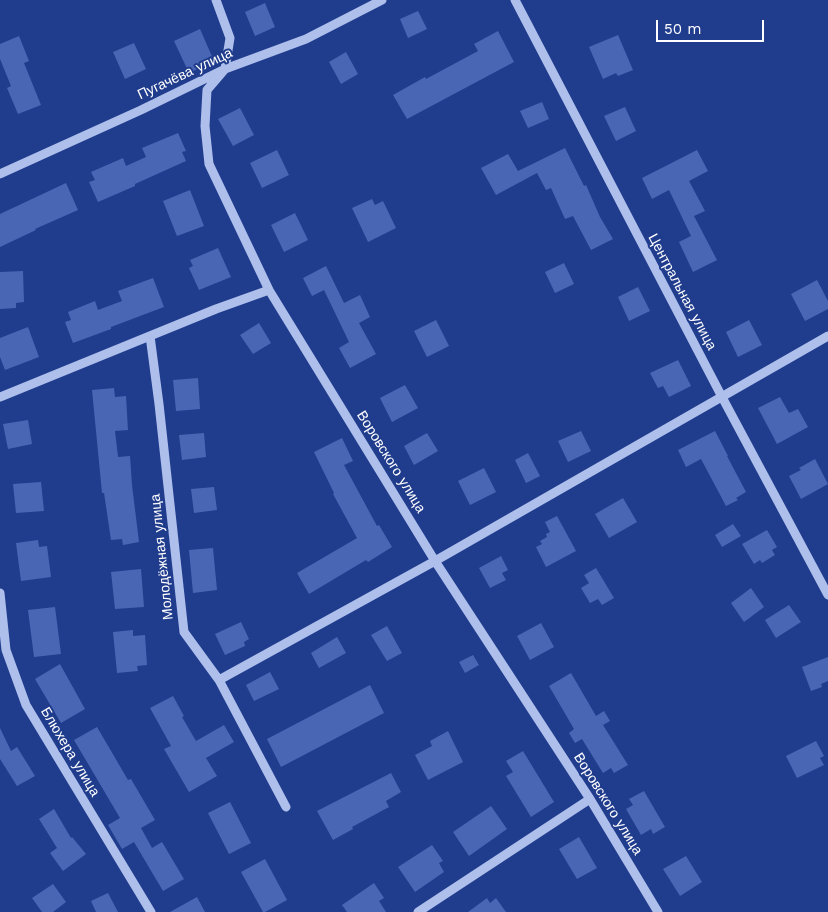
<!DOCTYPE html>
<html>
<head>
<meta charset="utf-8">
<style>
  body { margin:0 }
  #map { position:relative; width:828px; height:912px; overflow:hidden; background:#203c8d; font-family:"Work Sans",sans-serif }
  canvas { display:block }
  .scale { position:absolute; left:656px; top:20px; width:108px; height:22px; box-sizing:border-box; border:2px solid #fff; border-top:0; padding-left:6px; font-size:15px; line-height:18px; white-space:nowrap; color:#fff; -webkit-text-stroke:4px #203c8d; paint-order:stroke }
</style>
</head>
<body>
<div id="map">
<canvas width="828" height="912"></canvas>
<div class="scale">50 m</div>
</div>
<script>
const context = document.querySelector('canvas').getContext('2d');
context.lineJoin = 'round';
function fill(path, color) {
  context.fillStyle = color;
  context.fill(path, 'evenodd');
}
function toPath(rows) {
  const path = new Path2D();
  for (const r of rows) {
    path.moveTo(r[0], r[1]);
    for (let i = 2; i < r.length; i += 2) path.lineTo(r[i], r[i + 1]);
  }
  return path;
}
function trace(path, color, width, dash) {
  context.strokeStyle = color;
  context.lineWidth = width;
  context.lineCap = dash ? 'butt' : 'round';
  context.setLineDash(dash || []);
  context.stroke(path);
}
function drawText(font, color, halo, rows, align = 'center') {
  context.font = font + ' "Work Sans",sans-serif';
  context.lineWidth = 4;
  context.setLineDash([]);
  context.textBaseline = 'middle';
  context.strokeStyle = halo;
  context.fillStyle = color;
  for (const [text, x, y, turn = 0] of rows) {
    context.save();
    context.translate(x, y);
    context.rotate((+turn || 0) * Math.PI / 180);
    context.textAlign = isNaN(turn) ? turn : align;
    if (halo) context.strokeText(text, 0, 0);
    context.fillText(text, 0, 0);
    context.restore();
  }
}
const building = toPath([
  [265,3,275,27,255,36,245,12],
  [418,11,427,29,408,38,400,19],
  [200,29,214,61,189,73,174,41],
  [498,31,514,62,407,119,393,95,425,77,426,79,478,51,474,44],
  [618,35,633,70,618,76,616,73,603,79,589,47],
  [19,36,29,61,24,63,41,105,18,114,7,88,11,86,0,59,0,44],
  [134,43,146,69,125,79,113,52],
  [346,52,358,74,341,84,329,62],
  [542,102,549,119,528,128,520,111],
  [625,107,636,131,616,141,604,116],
  [240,108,254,135,233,146,218,119],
  [178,133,186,151,182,152,186,161,135,184,135,186,98,202,89,182,95,180,91,172,123,158,126,166,146,157,142,148],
  [565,148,584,186,586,185,600,217,613,239,591,250,573,216,565,219,551,188,546,190,537,173,496,195,481,168,508,154,518,171],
  [277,150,289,175,262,188,250,163],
  [697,150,708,171,689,181,705,211,694,216,717,260,693,272,679,242,691,236,669,190,652,199,642,178],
  [66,183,78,210,35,229,36,230,0,247,0,214],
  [190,190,204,226,177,236,163,201],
  [372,199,375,205,383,201,396,228,368,242,352,208],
  [295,213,308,240,284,252,271,225],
  [218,248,231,277,199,290,189,268,193,266,190,260],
  [564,263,574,284,555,293,545,272],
  [326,266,344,303,360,295,370,317,359,323,376,354,350,368,339,348,349,342,324,290,312,296,303,278],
  [23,271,24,302,16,303,16,308,0,309,0,272],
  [153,278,164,307,111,327,111,329,73,343,65,322,71,320,68,312,95,301,98,310,122,301,118,291],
  [817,280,828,301,828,309,805,321,791,294],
  [638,287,650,311,629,321,618,297],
  [436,320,449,346,427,357,414,331],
  [749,320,762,345,738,357,726,332],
  [259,323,271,343,253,354,240,335],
  [28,327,39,357,5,370,0,357,0,338],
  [678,360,691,386,669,397,663,386,658,388,650,373],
  [198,378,200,409,176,411,173,380],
  [405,385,418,408,392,422,380,398],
  [114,388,115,397,126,396,128,430,115,431,118,457,130,456,132,485,139,542,123,545,122,539,111,540,104,493,102,493,92,390],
  [780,397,789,413,798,409,808,427,777,444,758,408],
  [28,420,32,444,8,449,3,424],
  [581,431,591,451,568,462,558,441],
  [715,431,728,456,727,456,746,492,736,498,738,500,726,506,701,459,686,467,678,450],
  [204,433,206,457,182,460,179,435],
  [427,433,438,451,414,465,404,446],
  [342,438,353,461,344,465,377,526,379,525,392,547,368,562,366,560,309,594,297,573,357,538,333,494,334,493,314,452],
  [528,453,540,476,526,483,515,460],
  [815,459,828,484,801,499,789,476,801,470,799,468],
  [484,468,496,492,470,505,458,481],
  [41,482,44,511,16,513,13,484],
  [214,487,217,510,194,513,191,489],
  [623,498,637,522,609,538,595,514],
  [557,516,576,551,546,567,536,547,542,544,540,541,547,537,546,534,550,532,545,522],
  [733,524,741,536,722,547,715,535],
  [767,530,777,547,772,550,775,555,762,563,760,560,754,564,742,544],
  [38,540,39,547,47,546,51,577,21,581,16,543],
  [213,548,217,590,193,593,189,550],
  [501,556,508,570,502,573,506,580,490,588,479,568],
  [596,568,614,598,602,605,598,599,590,603,581,588,589,583,584,575],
  [141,569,144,607,115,609,111,572],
  [751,588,764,607,744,622,731,603],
  [789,605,801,622,776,638,765,620],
  [55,607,61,654,34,657,28,610],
  [241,622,249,639,244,642,245,646,225,655,215,634],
  [541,623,554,647,530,660,517,636],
  [387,626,402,653,387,661,371,635],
  [133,630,133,636,145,635,147,665,137,666,138,671,117,673,113,632],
  [337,637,346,653,319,668,311,653],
  [473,655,479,665,465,673,459,662],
  [828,657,828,681,821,684,822,687,811,691,802,667],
  [60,664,85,709,61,723,35,679],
  [270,672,279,689,254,701,246,685],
  [571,673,596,716,604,711,610,721,603,725,628,765,614,773,611,768,603,773,582,739,575,743,569,733,574,729,549,686],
  [370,685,384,713,281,767,267,739],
  [173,696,184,716,182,717,196,741,224,725,234,742,206,758,217,776,189,792,164,749,171,746,150,708],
  [97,727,128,780,131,779,155,820,141,828,152,848,162,842,184,879,163,891,134,842,122,849,108,825,120,818,74,740],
  [0,728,11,751,17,747,35,776,17,786,0,759],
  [448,731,463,762,428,780,415,755,432,746,430,741],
  [816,741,824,756,820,758,824,765,797,778,786,756],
  [523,751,554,802,531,817,506,776,513,772,506,761],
  [391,773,401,792,386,801,389,807,352,827,353,829,333,840,317,811],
  [644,791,665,827,653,834,651,829,641,835,626,809,633,805,629,799],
  [230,802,251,843,229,854,208,813],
  [491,806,507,829,469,856,453,832],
  [54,809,71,838,72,837,86,854,63,871,50,853,57,848,39,819],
  [579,837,597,868,577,879,559,849],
  [432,845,443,861,439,863,444,872,415,892,398,867],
  [686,856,702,882,680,896,663,869],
  [265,859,287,900,265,912,263,912,241,872],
  [374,883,384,898,379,901,386,912,347,912,342,905],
  [53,884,66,902,53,912,42,912,32,898],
  [108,893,118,912,96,912,91,901],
  [197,897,205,912,170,912],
  [487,898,490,903,496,898,506,912,468,912]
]);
const minor = toPath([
  [216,0,230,38,225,69,207,90,205,126,209,164,269,290,435,561,590,799,658,912],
  [515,0,722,397,828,595],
  [0,174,141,110,225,69,306,39,382,0],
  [150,336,159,404,184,632,219,680,286,807],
  [0,397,216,309,269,290],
  [0,593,6,650,26,705,151,912],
  [219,680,435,561,828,336],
  [418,912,590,799]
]);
const streetNames = [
  ["Пугачёва улица",185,74,-25],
  ["Центральная улица",682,292,62],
  ["Воровского улица",391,462,58],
  ["Молодёжная улица",162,557,-96],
  ["Блюхера улица",70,752,59],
  ["Воровского улица",608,804,58]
];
fill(building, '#4966b5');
trace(minor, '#aebfec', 9);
drawText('14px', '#fff', '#203c8d', streetNames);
</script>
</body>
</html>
